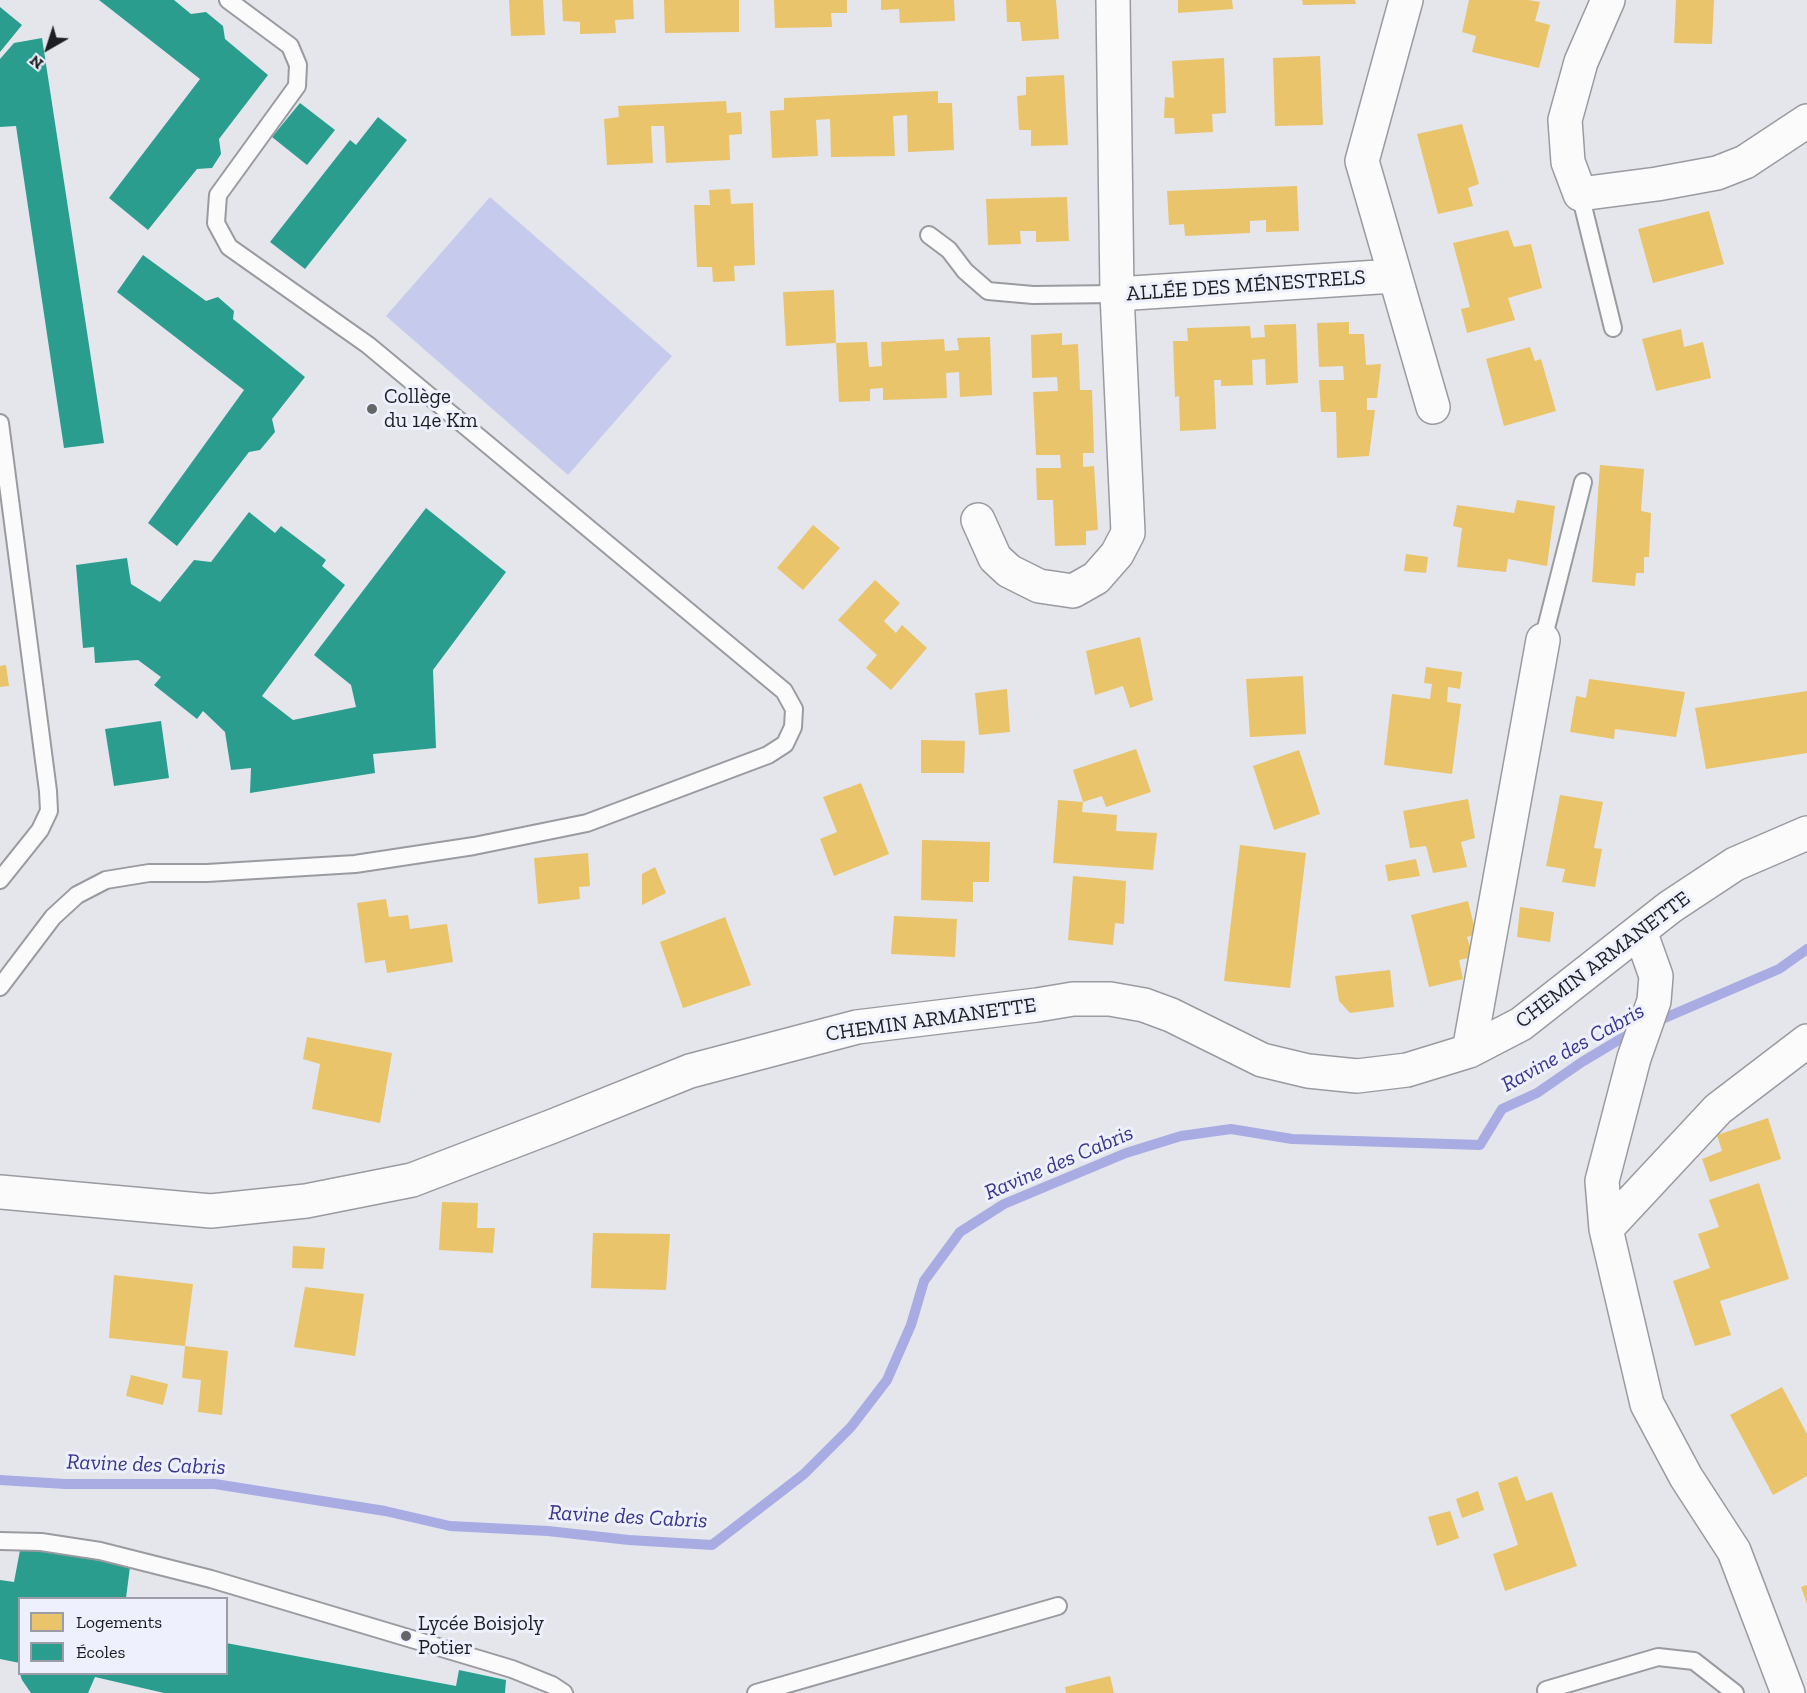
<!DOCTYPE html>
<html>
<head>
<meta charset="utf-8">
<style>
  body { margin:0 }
  #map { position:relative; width:1807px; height:1693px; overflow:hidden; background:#e4e6ec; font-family:"Zilla Slab",serif }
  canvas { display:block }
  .legend { position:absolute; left:18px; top:1597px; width:210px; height:78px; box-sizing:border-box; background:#eef0fd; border:2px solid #9b9ca6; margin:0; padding:8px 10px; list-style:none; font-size:18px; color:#1e1f23 }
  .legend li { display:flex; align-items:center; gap:12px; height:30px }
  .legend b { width:30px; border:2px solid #9b9ca6 }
  .north { position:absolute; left:18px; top:18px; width:60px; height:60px; -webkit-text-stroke:4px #eef0fd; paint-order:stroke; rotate:219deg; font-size:16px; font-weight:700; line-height:24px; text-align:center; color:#1e1f23 }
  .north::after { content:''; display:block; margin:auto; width:21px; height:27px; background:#1e1f23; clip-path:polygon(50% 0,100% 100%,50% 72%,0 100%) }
</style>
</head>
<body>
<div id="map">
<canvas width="1807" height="1693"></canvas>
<ul class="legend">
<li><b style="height:16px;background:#e9c46a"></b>Logements</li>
<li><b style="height:16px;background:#2a9d8f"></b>Écoles</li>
</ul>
<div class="north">N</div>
</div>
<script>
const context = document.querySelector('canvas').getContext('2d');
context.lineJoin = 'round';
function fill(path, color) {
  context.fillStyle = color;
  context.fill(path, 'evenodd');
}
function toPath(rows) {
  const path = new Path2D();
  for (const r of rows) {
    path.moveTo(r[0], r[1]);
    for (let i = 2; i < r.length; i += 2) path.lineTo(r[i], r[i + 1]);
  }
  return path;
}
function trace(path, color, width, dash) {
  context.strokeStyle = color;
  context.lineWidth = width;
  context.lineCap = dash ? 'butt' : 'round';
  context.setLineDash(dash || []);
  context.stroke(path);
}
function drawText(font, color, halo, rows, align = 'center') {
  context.font = font + ' "Zilla Slab",serif';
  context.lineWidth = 6;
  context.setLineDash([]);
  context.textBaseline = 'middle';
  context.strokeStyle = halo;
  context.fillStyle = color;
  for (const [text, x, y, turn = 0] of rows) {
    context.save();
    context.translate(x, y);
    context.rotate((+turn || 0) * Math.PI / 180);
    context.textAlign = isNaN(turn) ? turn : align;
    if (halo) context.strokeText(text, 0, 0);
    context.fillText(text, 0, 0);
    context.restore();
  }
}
const green = toPath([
  [490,197,672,356,568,475,386,316]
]);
const homes = toPath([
  [509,0,543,0,545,35,511,36],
  [562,0,633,0,634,19,615,20,616,33,580,34,580,22,563,21],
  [664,0,739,0,739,32,665,33],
  [774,0,847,0,847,13,831,13,832,27,775,28],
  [881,0,954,0,955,21,900,23,899,9,881,10],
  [1006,0,1056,0,1059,39,1022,41,1020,22,1007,22],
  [1178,0,1232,0,1233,9,1178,13],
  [1302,0,1355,0,1356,4,1303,5],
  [1469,0,1528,0,1540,2,1535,21,1550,25,1539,68,1472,52,1476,36,1462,32],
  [1676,0,1714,0,1712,44,1674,43],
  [1320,56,1323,125,1275,126,1273,58],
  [1224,58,1226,113,1212,114,1213,132,1175,134,1174,118,1164,118,1165,97,1174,98,1172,61],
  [1064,75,1068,145,1031,146,1031,130,1019,130,1017,96,1026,95,1026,77],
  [938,91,938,103,952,103,954,150,908,152,907,115,893,116,895,156,831,157,830,119,816,120,818,156,772,158,770,111,784,110,784,98],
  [726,101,727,113,741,112,742,134,729,135,730,160,666,163,664,126,651,126,653,163,607,165,604,119,619,117,618,106],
  [1462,124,1479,184,1468,188,1473,206,1438,214,1417,134],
  [1297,186,1299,231,1266,232,1266,220,1250,221,1250,233,1185,236,1184,224,1169,225,1167,191],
  [730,189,731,204,753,203,755,265,734,266,735,281,713,282,712,267,697,267,694,205,710,205,709,190],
  [1067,197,1069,241,1036,242,1036,231,1020,231,1021,244,988,245,986,199],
  [1709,211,1724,264,1653,283,1638,229],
  [1508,230,1514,247,1531,244,1542,288,1508,298,1515,320,1467,333,1461,309,1470,307,1453,243],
  [834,290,836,343,786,346,783,292],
  [1349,322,1349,334,1364,334,1366,365,1381,364,1377,398,1367,398,1367,410,1375,410,1369,456,1337,458,1336,412,1321,412,1319,380,1344,380,1343,366,1319,367,1317,323],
  [1296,324,1298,383,1266,385,1265,359,1252,360,1253,385,1221,386,1221,380,1214,380,1216,429,1180,431,1179,396,1175,397,1173,341,1188,341,1187,328,1250,326,1251,338,1265,337,1264,325],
  [1681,329,1684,347,1703,342,1711,378,1656,391,1642,339],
  [1062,333,1062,345,1078,344,1080,390,1092,390,1094,453,1083,453,1083,467,1094,466,1098,530,1086,531,1086,545,1055,546,1053,500,1037,500,1036,468,1061,468,1060,455,1036,455,1033,392,1058,391,1057,377,1032,378,1031,335],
  [990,337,992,395,960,397,959,372,946,373,947,398,883,400,883,388,870,389,870,401,839,402,836,343,867,342,869,367,882,366,881,342,944,339,945,351,959,350,957,338],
  [1530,347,1535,361,1541,359,1556,411,1504,426,1486,359],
  [1600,465,1644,469,1641,511,1651,513,1649,557,1644,557,1644,573,1636,573,1635,586,1592,582],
  [1517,500,1555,506,1547,566,1508,559,1506,572,1457,567,1462,528,1453,526,1457,505,1514,513],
  [813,525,840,548,803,590,777,568],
  [1406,554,1428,557,1426,573,1404,571],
  [875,580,900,603,884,621,896,633,902,625,927,648,891,690,866,668,877,655,838,620],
  [1140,637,1153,700,1130,708,1123,686,1095,695,1086,651],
  [6,665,9,686,0,687,0,666],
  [1426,667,1462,672,1460,689,1448,687,1447,702,1461,704,1452,774,1384,765,1392,694,1430,699,1432,684,1424,683],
  [1303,676,1306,734,1250,737,1246,679],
  [1589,679,1685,692,1676,737,1615,729,1614,739,1570,732,1576,696,1586,698],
  [1007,689,1010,732,979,735,975,693],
  [1807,691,1807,753,1706,769,1695,708],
  [921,740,965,741,964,773,921,773],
  [1136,749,1151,792,1106,807,1102,796,1083,802,1073,770],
  [1299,750,1320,814,1274,830,1253,766],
  [861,783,889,854,834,876,820,839,837,832,823,797],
  [1560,795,1603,802,1594,848,1602,849,1595,887,1562,882,1565,869,1546,866],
  [1468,799,1475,838,1461,842,1467,867,1433,873,1426,846,1410,848,1403,811],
  [1058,800,1083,802,1082,812,1117,815,1116,831,1157,833,1153,870,1053,863],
  [922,840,990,842,989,882,973,882,973,902,921,900],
  [1240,845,1306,853,1290,988,1224,981],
  [588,853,590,886,579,887,580,899,538,904,534,858],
  [1416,859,1420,876,1388,881,1385,865],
  [655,867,666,893,642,905,642,874],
  [1073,876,1126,881,1124,924,1115,923,1113,945,1068,940],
  [386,899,389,917,408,915,410,929,447,924,453,962,387,973,385,960,365,963,357,903],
  [1468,901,1476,934,1467,937,1473,957,1459,960,1463,979,1429,987,1411,915],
  [1520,907,1554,912,1550,942,1517,937],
  [894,916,957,919,955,957,891,954],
  [725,917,751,985,683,1008,660,942],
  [1390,970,1394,1007,1350,1013,1339,1001,1335,976],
  [307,1037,392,1053,380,1123,312,1109,320,1064,303,1059],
  [1768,1118,1781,1159,1710,1182,1702,1159,1722,1151,1717,1135],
  [1759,1183,1789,1279,1720,1301,1731,1335,1695,1346,1673,1281,1710,1268,1698,1234,1719,1227,1709,1200],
  [442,1202,478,1203,477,1228,495,1228,493,1253,439,1250],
  [593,1233,670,1234,666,1290,591,1288],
  [293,1246,325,1248,323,1269,292,1268],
  [114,1275,193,1284,185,1346,109,1338],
  [305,1287,364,1294,355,1356,294,1347],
  [185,1346,228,1351,222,1415,198,1412,201,1380,182,1378],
  [131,1375,168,1384,163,1405,126,1396],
  [1782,1387,1807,1434,1807,1476,1773,1495,1730,1415],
  [1517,1476,1526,1501,1552,1492,1577,1566,1505,1591,1493,1554,1518,1545,1498,1483],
  [1478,1491,1484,1510,1462,1518,1456,1499],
  [1450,1511,1459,1538,1437,1546,1428,1517],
  [1807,1585,1807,1604,1801,1587],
  [1110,1676,1114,1693,1066,1693,1065,1687]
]);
const schools = toPath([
  [99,0,174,0,191,14,206,12,223,26,225,39,268,75,219,139,221,154,212,168,197,169,148,230,109,198,200,79],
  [0,7,22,25,0,52],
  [42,38,104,443,64,448,16,126,0,127,0,59,14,43],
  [300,103,335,130,307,165,272,137],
  [378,117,407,140,305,269,270,242,350,140,356,145],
  [143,255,206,301,218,297,234,311,233,319,305,377,272,419,275,432,260,450,249,452,177,546,148,523,244,390,117,292],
  [426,508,506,572,433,670,436,748,373,754,375,773,250,793,251,768,231,770,225,732,203,711,197,719,154,685,161,677,138,660,95,663,94,647,83,648,76,565,127,558,131,584,160,602,194,560,211,562,249,512,275,533,281,526,326,560,322,566,345,585,262,696,293,720,356,707,351,685,314,655],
  [161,721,169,778,114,786,105,729],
  [21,1545,130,1567,126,1598,20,1598,20,1663,0,1659,0,1580,14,1582],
  [226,1643,456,1686,459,1670,506,1680,505,1693,164,1693,95,1677,88,1693,31,1693,22,1680,20,1674,226,1674]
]);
const stream = toPath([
  [1653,1023,1779,969,1807,949],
  [0,1480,65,1484,215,1484,385,1511,450,1526,548,1531,629,1540,712,1545,804,1474,851,1427,887,1380,911,1325,924,1281,960,1232,1004,1204,1126,1153,1181,1136,1231,1129,1292,1139,1480,1145,1502,1109,1537,1093,1582,1062,1617,1041,1636,1031]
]);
const service = toPath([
  [1580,194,1613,328],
  [929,235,949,250,965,271,988,291,1033,295,1117,294],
  [0,423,48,791,49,811,40,830,0,880],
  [1543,640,1583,482],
  [0,987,53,917,77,895,106,880,149,873,207,873,355,864,474,846,587,823,768,755,785,744,793,727,794,709,784,691,368,345,229,247,216,223,218,195,297,86,298,65,290,46,228,0],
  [0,1541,41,1542,100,1551,211,1579,512,1669,552,1685,564,1693],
  [1546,1690,1658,1657,1694,1661,1735,1693],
  [756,1693,1058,1606]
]);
const minor = toPath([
  [1113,0,1117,294],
  [1406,0,1362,161,1433,407],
  [1608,0,1581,62,1565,120,1568,162,1580,194,1657,184,1717,173,1745,162,1807,121],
  [978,520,995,558,1009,571,1039,586,1073,591,1096,578,1117,554,1128,533,1117,294,1394,276],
  [1640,931,1656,976,1654,1001,1634,1058,1602,1181,1606,1229,1647,1404,1686,1477,1734,1551,1788,1693],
  [1469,1051,1543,640],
  [0,1192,211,1211,306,1201,412,1180,553,1126,690,1071,857,1027,1037,1005,1073,999,1110,999,1144,1005,1171,1015,1262,1060,1308,1071,1357,1076,1407,1070,1469,1051,1521,1024,1670,907,1735,864,1807,833],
  [1606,1229,1718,1109,1807,1041]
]);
const markers = [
  [372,409,6,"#636569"],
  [406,1636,6,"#636569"]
];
const streetNames = [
  ["ALLÉE DES MÉNESTRELS",1246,286,-4],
  ["CHEMIN ARMANETTE",1603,960,-37],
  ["CHEMIN ARMANETTE",931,1020,-8]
];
const poiNames = [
  ["Collège",384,397],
  ["du 14e Km",384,421],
  ["Lycée Boisjoly",418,1624],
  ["Potier",418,1648]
];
const waterNames = [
  ["Ravine des Cabris",1573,1048,-29],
  ["Ravine des Cabris",1059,1163,-23],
  ["Ravine des Cabris",146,1465,2],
  ["Ravine des Cabris",628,1517,3]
];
fill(green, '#c6caed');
fill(homes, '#e9c46a');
fill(schools, '#2a9d8f');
trace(stream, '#a8ace3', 10);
trace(service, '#9a9ba0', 20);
trace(minor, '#9a9ba0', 36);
trace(service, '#fbfbfc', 16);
trace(minor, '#fbfbfc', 33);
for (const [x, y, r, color] of markers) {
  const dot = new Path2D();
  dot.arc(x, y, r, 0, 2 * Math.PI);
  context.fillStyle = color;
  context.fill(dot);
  trace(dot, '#eef0fd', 2);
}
drawText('21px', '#1e1f23', '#eef0fd', streetNames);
drawText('21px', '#1e1f23', '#eef0fd', poiNames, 'left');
drawText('italic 22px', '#3b358e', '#eef0fd', waterNames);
</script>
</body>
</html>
